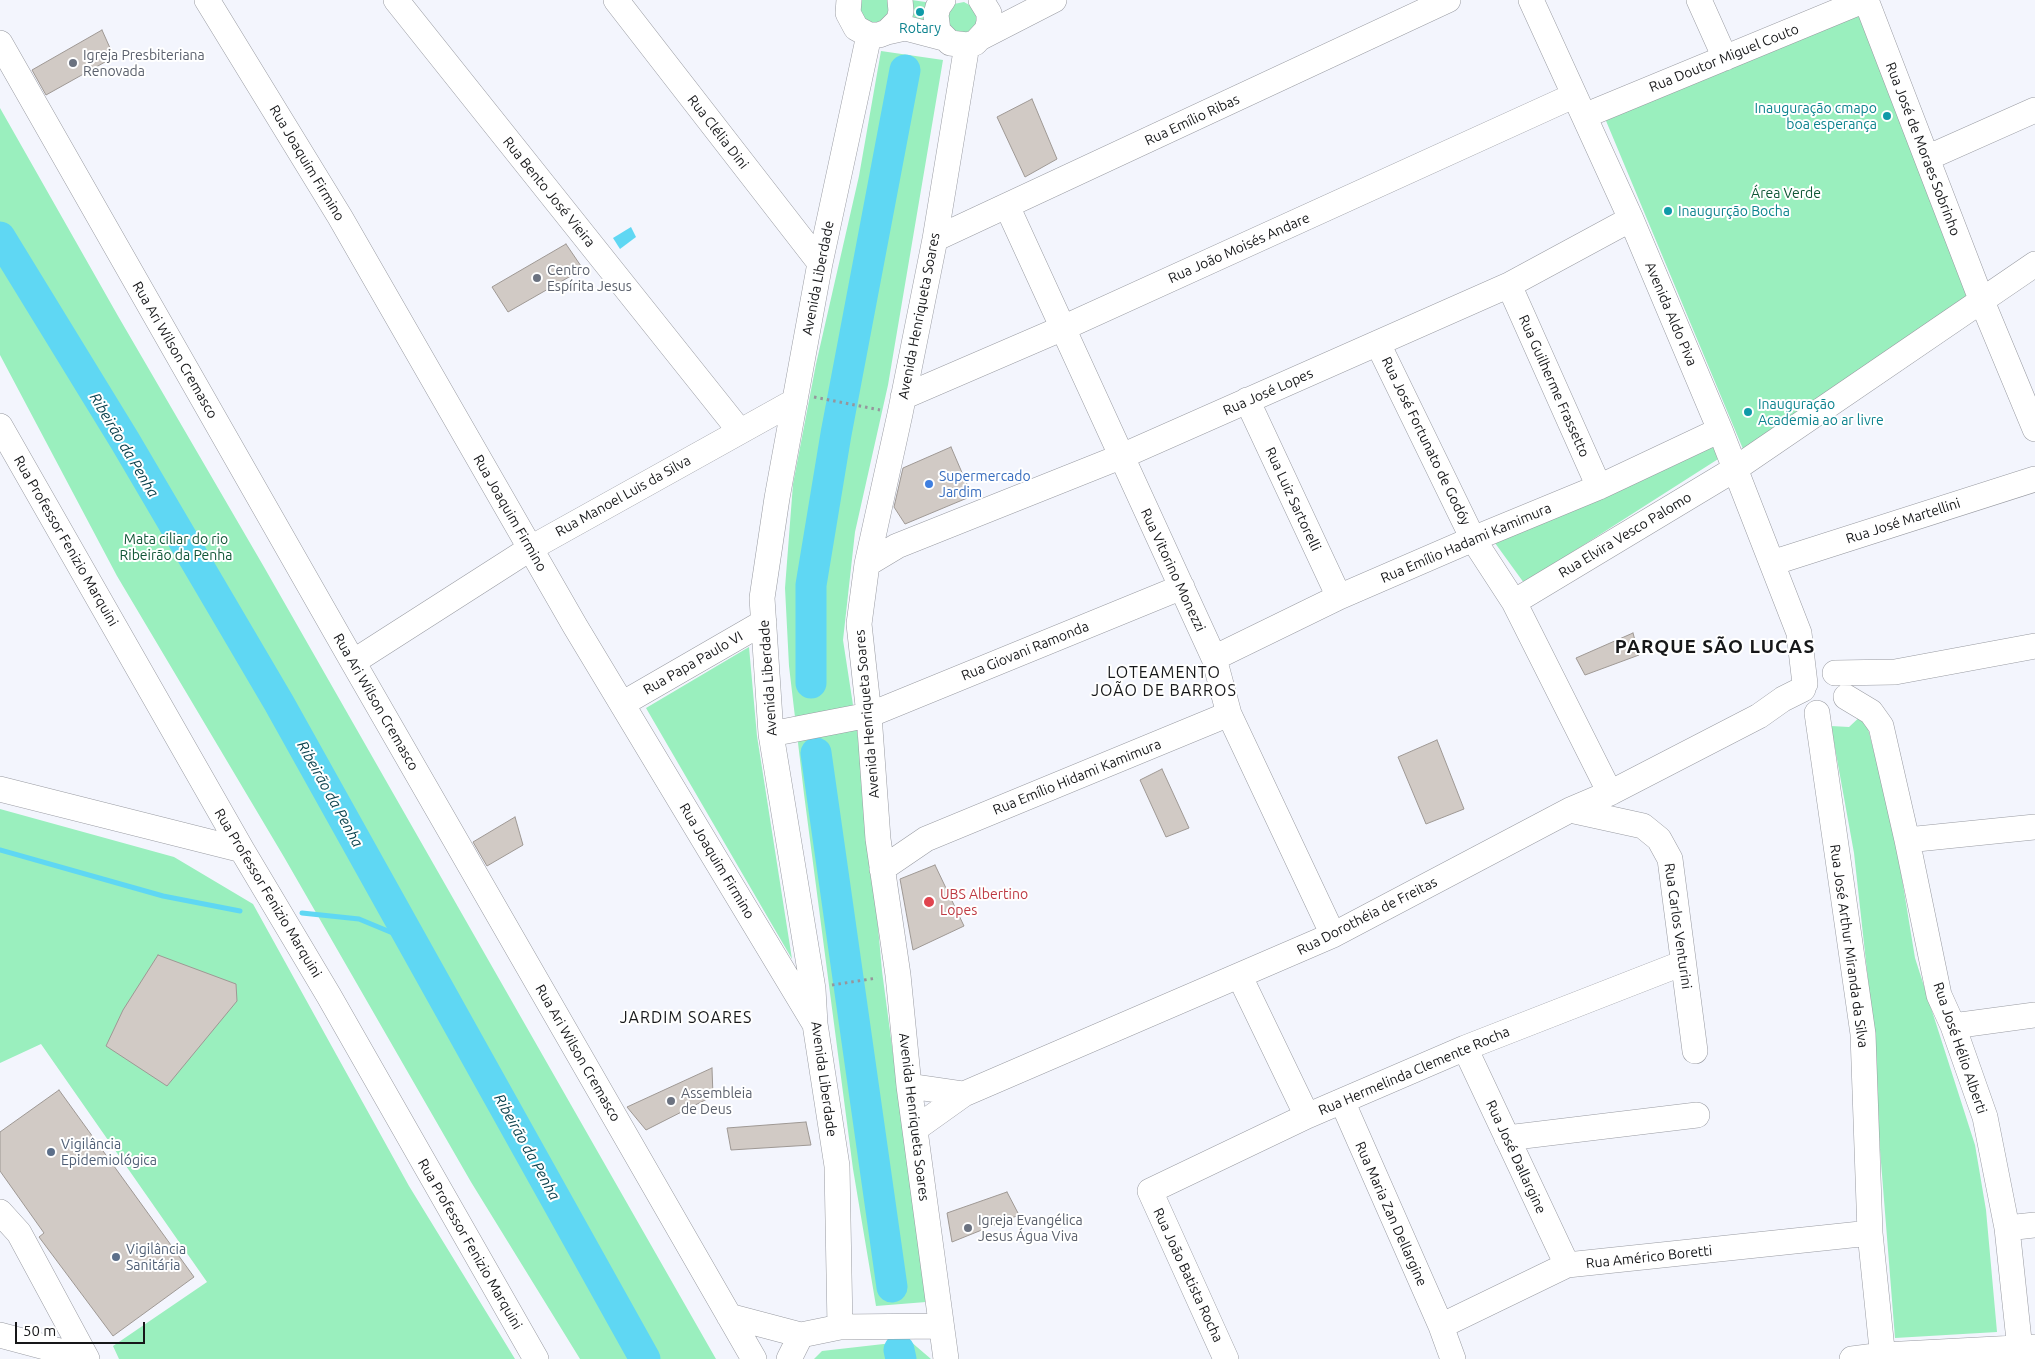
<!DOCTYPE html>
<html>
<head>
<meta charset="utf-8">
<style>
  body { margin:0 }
  #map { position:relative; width:2035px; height:1359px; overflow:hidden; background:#f3f5fd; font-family:Ubuntu,sans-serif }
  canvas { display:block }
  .scale { position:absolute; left:15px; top:1322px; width:130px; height:22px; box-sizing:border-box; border:2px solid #161719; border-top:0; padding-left:6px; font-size:15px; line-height:18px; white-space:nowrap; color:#161719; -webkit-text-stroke:4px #fff; paint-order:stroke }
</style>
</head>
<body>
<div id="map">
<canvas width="2035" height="1359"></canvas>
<div class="scale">50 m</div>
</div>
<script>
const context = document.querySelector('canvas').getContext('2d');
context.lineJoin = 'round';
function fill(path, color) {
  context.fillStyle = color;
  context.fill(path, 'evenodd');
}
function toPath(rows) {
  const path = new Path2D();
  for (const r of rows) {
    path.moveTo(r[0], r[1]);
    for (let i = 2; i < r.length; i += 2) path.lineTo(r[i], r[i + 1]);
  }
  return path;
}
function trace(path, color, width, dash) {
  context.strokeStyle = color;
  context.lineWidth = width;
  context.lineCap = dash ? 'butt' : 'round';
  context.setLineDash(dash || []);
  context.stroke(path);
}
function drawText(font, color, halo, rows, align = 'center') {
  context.font = font + ' Ubuntu,sans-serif';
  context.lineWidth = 4;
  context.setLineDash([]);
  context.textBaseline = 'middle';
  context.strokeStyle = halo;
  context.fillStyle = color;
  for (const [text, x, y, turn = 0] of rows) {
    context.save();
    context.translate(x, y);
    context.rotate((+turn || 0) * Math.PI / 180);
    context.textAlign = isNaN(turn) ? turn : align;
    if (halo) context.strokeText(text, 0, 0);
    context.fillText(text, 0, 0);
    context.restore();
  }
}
const green = toPath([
  [861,0,889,0,891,5,887,20,872,25,860,16],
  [912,0,932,3,929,25,905,21],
  [964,2,973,7,979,21,970,33,951,30,946,17,950,8,954,4],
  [1863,9,1973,296,1748,461,1604,116],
  [881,51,943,60,888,385,855,532,843,640,865,783,882,971,926,1302,876,1306,853,1169,804,794,789,666,785,588,793,484,816,364,859,176],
  [0,108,118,316,264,567,716,1359,580,1359,471,1182,284,857,117,576,0,355],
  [1720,443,1726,454,1524,583,1495,543],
  [749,647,757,736,792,959,646,708],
  [1864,713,1894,830,1915,958,1975,1145,1986,1210,1997,1332,1895,1338,1879,1137,1873,1025,1854,853,1831,726,1849,727],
  [0,809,174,857,253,904,409,1186,515,1359,119,1359,113,1346,207,1282,41,1044,0,1063],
  [910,1341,931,1359,814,1359,822,1351]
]);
const water = toPath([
  [631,227,636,237,620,249,613,238]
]);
const stream = toPath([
  [0,850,163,896,240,911],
  [302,913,359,919,412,941]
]);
const river = toPath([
  [0,237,125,441,279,703,645,1359],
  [811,683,811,585,836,434,905,70],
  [816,753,892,1287],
  [899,1350,901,1359]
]);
const building = toPath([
  [102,30,114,57,46,95,32,70,102,30],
  [1032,99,1057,159,1025,177,997,117,1032,99],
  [566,244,583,269,508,312,492,287,566,244],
  [951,447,972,496,905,524,894,507,903,468,951,447],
  [1633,633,1639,655,1585,675,1576,658,1633,633],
  [1437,740,1464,809,1426,824,1398,757,1437,740],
  [1162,769,1189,828,1166,837,1140,780,1162,769],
  [515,817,523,845,487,866,473,842,515,817],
  [935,865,964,926,913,950,900,879,935,865],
  [158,955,236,984,237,1001,167,1086,106,1046,123,1010,158,955],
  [712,1068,713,1096,646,1130,627,1107,712,1068],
  [59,1090,194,1277,113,1336,39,1237,44,1233,0,1171,0,1132,59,1090],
  [806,1122,811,1145,731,1150,727,1128,806,1122],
  [1007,1192,1019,1215,952,1242,947,1213,1007,1192]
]);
const path = toPath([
  [814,397,880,410],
  [832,985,877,978]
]);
const minor = toPath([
  [207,0,340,217,575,626,813,1021],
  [396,0,739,430],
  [616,0,820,263],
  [849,0,848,13,856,28,869,35,879,35,887,32,899,20,901,11,900,0],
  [943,0,938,7,936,15,938,31,950,43,967,45,975,43,987,30,989,22,989,13,981,0],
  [1531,0,1631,219,1720,430,1799,633,1805,684],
  [1699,0,1725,58],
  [1866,0,1981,299,2035,429],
  [887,32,905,28,943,38],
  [982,37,1054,0],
  [0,43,353,662,754,1359],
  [1584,116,1865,0],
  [1927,158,2035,110],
  [1007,206,1214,658,1229,714,1333,935],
  [935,239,1448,0],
  [1509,285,1599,487],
  [1378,344,1473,539,1514,602,1610,793],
  [903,397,1063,328,1573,96],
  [1247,400,1339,597],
  [0,426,242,850,329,996,536,1359],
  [1772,563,2035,479],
  [867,564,897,546,1120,457,1509,285,1631,219],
  [1514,602,1735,469,2035,264],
  [1214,658,1339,597,1473,539,1599,487,1720,430],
  [353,662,531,548,795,401],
  [1835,673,1895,672,2035,646],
  [1846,697,1871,712,1881,726,1907,840,1939,995,1953,1026,1985,1117,2007,1228,2021,1359],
  [622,704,764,622],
  [1817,713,1863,1034,1870,1233,1883,1359],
  [771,734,869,715,1182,587],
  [0,789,242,850],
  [1570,810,1643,826,1659,839,1670,859,1695,1051],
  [1907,840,2035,827],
  [882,869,926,839,1229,714],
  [1240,977,1307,1116],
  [1953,1026,2035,1015],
  [1465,1048,1567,1265],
  [909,1086,964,1094],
  [1342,1101,1441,1326,1453,1359],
  [915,1129,964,1094,1333,935,1570,810,1610,793,1759,716,1783,699,1803,689],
  [1507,1138,1697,1115],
  [0,1212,19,1233,87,1359],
  [2007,1228,2035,1225],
  [729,1316,801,1335,840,1327,941,1326],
  [1441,1326,1567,1265,1870,1233],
  [840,1327,837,1166,815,1024,813,989,771,734,762,598,777,498,820,263,869,35],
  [0,1335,86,1358],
  [789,1359,801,1335],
  [946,1359,909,1086,898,975,878,839,869,715,859,624,867,564,900,414,935,239,967,45],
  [1226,1359,1150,1191,1307,1116,1465,1048,1683,963],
  [1852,1359,1883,1355,2035,1347]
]);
const markers = [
  [920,12,5,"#0f9aa8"],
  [73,63,5,"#6b7280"],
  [1887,116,5,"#0f9aa8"],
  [1668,211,5,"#0f9aa8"],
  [537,278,5,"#6b7280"],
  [1748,412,5,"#0f9aa8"],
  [929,484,5,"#3f7fe0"],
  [929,902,6,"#e0444e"],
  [671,1101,5,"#6b7280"],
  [51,1152,5,"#5c6f8a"],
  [968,1228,5,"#6b7280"],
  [116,1257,5,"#5c6f8a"]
];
const cultureNames = [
  ["Rotary",920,28,"center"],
  ["Inauguração cmapo",1877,108,"right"],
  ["boa esperança",1877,124,"right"],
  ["Inaugurção Bocha",1678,211],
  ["Inauguração",1758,404],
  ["Academia ao ar livre",1758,420]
];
const worshipNames = [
  ["Igreja Presbiteriana",83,55],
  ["Renovada",83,71],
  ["Centro",547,270],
  ["Espírita Jesus",547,286],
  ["Assembleia",681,1093],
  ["de Deus",681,1109],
  ["Igreja Evangélica",978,1220],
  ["Jesus Água Viva",978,1236]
];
const streetNames = [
  ["Rua Doutor Miguel Couto",1724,58,-22],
  ["Rua Emílio Ribas",1192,120,-25],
  ["Rua Clélia Dini",718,132,52],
  ["Rua José de Moraes Sobrinho",1923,149,69],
  ["Rua Joaquim Firmino",307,163,59],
  ["Rua Bento José Vieira",549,192,51],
  ["Rua João Moisés Andare",1239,248,-24],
  ["Avenida Liberdade",818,278,-79],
  ["Avenida Aldo Piva",1671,314,67],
  ["Avenida Henriqueta Soares",919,316,-79],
  ["Rua Ari Wilson Cremasco",175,350,60],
  ["Rua Guilherme Frassetto",1554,386,66],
  ["Rua José Lopes",1268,392,-24],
  ["Rua José Fortunato de Godóy",1426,441,64],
  ["Rua Manoel Luis da Silva",623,496,-29],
  ["Rua Luiz Sartorelli",1293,499,65],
  ["Rua Joaquim Firmino",510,513,60],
  ["Rua José Martellini",1903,521,-18],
  ["Rua Elvira Vesco Palomo",1625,535,-31],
  ["Rua Professor Fenizio Marquini",66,541,60],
  ["Rua Emílio Hadami Kamimura",1466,543,-23],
  ["Rua Vitorino Monezzi",1173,570,65],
  ["Rua Giovani Ramonda",1025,651,-22],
  ["Rua Papa Paulo VI",693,663,-30],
  ["Avenida Liberdade",768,678,-94],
  ["Rua Ari Wilson Cremasco",376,702,60],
  ["Avenida Henriqueta Soares",867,714,-95],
  ["Rua Emílio Hidami Kamimura",1077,777,-22],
  ["Rua Joaquim Firmino",717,861,59],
  ["Rua Professor Fenizio Marquini",268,893,59],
  ["Rua Dorothéia de Freitas",1367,916,-27],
  ["Rua Carlos Venturini",1678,926,82],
  ["Rua José Arthur Miranda da Silva",1849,946,82],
  ["Rua José Hélio Alberti",1960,1048,71],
  ["Rua Ari Wilson Cremasco",578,1053,60],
  ["Rua Hermelinda Clemente Rocha",1414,1071,-23],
  ["Avenida Liberdade",824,1079,82],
  ["Avenida Henriqueta Soares",914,1117,83],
  ["Rua José Dallargine",1516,1157,65],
  ["Rua Maria Zan Dellargine",1391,1214,66],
  ["Rua Professor Fenizio Marquini",470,1244,60],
  ["Rua Américo Boretti",1649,1257,-6],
  ["Rua João Batista Rocha",1188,1275,65]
];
const parkNames = [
  ["Área Verde",1786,193],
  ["Mata ciliar do rio",176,539],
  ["Ribeirão da Penha",176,555]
];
const shopNames = [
  ["Supermercado",939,476],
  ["Jardim",939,492]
];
const healthNames = [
  ["UBS Albertino",940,894],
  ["Lopes",940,910]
];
const serviceNames = [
  ["Vigilância",61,1144],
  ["Epidemiológica",61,1160],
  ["Vigilância",126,1249],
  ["Sanitária",126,1265]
];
const waterNames = [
  ["Ribeirão da Penha",124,445,59],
  ["Ribeirão da Penha",330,794,61],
  ["Ribeirão da Penha",527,1147,61]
];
const quarterNames = [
  ["LOTEAMENTO",1164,673],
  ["JOÃO DE BARROS",1164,691],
  ["JARDIM SOARES",686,1018]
];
const districtNames = [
  ["PARQUE SÃO LUCAS",1715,647]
];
fill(green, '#9aefbe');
fill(water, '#5fd7f3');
trace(stream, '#5fd7f3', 5);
trace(river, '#5fd7f3', 31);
fill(building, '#d1cac5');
trace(building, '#9e9894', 1);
trace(minor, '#999ba2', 26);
trace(path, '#95969c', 3, [2.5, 4]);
trace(minor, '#fff', 25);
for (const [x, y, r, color] of markers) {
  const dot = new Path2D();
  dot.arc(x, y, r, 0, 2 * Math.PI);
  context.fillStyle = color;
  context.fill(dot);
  trace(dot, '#fff', 2);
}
drawText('14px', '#0d838f', '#fff', cultureNames, 'left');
drawText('14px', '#5b616d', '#fff', worshipNames, 'left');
drawText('14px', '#161719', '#fff', streetNames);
drawText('14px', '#105636', '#fff', parkNames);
drawText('14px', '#366cbe', '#fff', shopNames, 'left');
drawText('14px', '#be3a42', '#fff', healthNames, 'left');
drawText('14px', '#4e5e75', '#fff', serviceNames, 'left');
drawText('italic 15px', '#0b424e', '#fff', waterNames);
context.letterSpacing = '1px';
drawText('16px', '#161719', '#fff', quarterNames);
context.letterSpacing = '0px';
context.letterSpacing = '1px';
drawText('bold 19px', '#161719', '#fff', districtNames);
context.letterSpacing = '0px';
</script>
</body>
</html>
